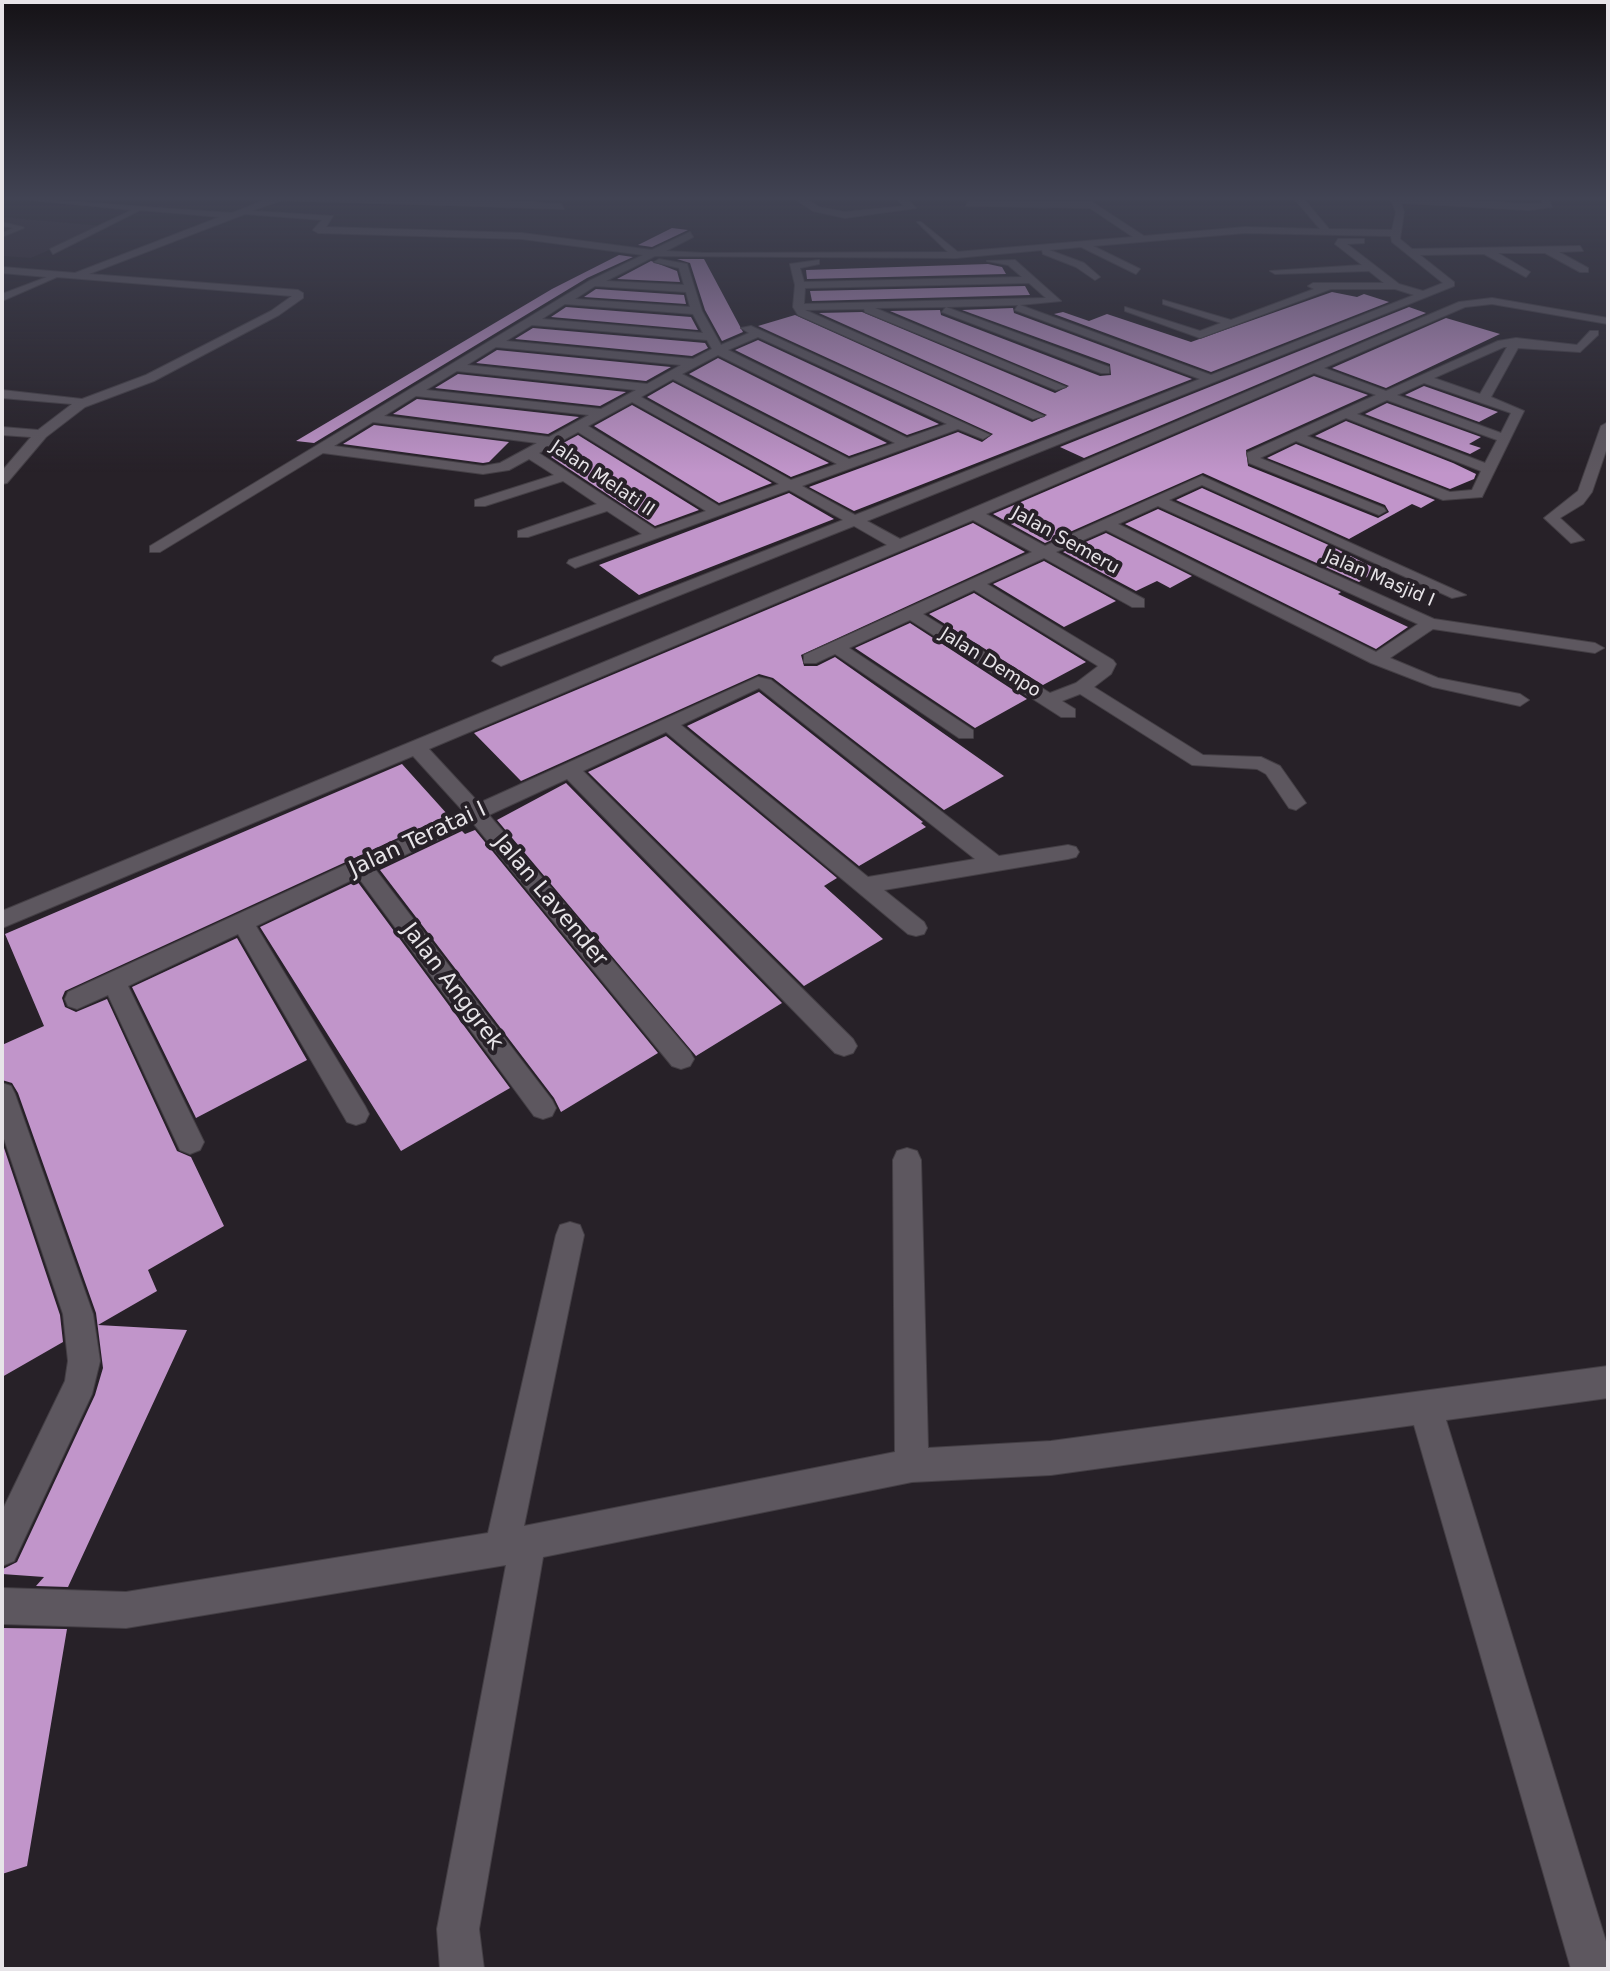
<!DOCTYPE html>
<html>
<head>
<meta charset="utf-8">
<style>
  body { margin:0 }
  #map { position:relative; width:1610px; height:1971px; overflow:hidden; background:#272128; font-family:"DejaVu Sans",sans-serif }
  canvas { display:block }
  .frame { position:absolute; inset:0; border:4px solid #e7e4e8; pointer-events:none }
</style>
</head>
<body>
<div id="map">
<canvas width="1610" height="1971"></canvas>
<div class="frame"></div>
</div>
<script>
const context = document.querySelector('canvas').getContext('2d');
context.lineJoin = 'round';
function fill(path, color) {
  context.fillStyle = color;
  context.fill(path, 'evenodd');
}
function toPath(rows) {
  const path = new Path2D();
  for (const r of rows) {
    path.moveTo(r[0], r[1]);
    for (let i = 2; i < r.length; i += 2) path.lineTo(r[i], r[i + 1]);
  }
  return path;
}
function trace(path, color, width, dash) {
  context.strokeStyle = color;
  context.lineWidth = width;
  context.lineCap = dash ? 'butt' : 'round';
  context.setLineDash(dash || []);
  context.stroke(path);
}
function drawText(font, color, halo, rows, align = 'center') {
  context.font = font + ' "DejaVu Sans",sans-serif';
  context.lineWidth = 8;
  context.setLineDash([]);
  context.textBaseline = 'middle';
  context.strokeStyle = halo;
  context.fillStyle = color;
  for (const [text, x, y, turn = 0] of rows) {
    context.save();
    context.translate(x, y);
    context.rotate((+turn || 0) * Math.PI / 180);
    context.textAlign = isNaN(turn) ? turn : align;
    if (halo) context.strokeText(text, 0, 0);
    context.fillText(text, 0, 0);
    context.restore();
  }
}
const built = toPath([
  [2,217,103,226,31,258,2,256]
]);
const building = toPath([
  [672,228,688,230,652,247,638,245],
  [619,255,633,257,587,278,314,443,296,441,552,289],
  [677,259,704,259,743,332,722,341,705,310,690,263],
  [651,261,677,271,680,282,617,279],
  [988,264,1002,267,1006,274,807,279,806,270],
  [1025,286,1030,295,812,301,810,291],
  [596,289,684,295,686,304,584,297],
  [1332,292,1357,297,1364,294,1389,302,1211,372,1054,314,1063,312,1089,321,1107,314,1191,342],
  [566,307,691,317,698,330,551,317],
  [1409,307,1426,313,1084,458,1060,447],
  [1013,308,1014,313,1192,379,854,511,809,487,958,432,982,442,993,434,758,326,795,315,1032,422,1047,415,819,313,862,312,1055,393,1069,386,890,311,940,310,941,315,1100,376,1111,375,1110,364,962,310],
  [1446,318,1500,334,1386,388,1332,368],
  [533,328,705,343,708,348,692,356,515,339],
  [758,340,939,424,907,435,735,350],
  [497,350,671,367,646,381,476,363],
  [718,358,887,443,849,456,689,374],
  [458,374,626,392,600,406,435,388],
  [1314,376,1368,395,1246,450,1248,466,1378,518,1389,512,1385,505,1267,458,1296,444,1435,500,1421,508,1412,504,1349,539,1203,473,1045,543,993,514],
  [673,382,829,463,791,477,647,397],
  [1424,386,1498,412,1479,422,1405,395],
  [417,399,579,417,548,434,393,414],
  [1387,403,1481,437,1469,444,1481,448,1470,454,1365,414],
  [632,405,772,483,719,503,594,426],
  [1346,421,1453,463,1476,474,1474,479,1450,489,1315,436],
  [374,425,509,442,489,462,483,463,343,444],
  [578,435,699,510,655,526,545,453],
  [1202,488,1333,547,1378,570,1359,582,1176,500],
  [789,493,834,519,639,595,599,565],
  [1158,509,1341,592,1338,594,1408,627,1376,649,1125,524],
  [973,523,1025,552,801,655,804,666,817,666,835,657,1004,776,944,810,773,678,759,674,521,781,474,733],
  [1106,533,1192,576,1170,588,1157,581,1136,591,1063,552],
  [1044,561,1116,601,1064,627,993,584],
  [974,593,1086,662,1043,685,929,614],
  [910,623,1027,699,975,728,855,648],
  [759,692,923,822,921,823,926,827,859,866,687,726],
  [666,736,837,878,824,886,883,939,804,986,588,772],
  [402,764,448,815,65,991,62,998,65,1007,76,1012,107,999,177,1151,191,1157,224,1226,148,1270,157,1291,98,1325,187,1330,68,1587,36,1586,44,1577,2,1574,3,1569,17,1562,95,1395,103,1368,96,1313,18,1093,12,1083,2,1080,2,1045,44,1026,5,934],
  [566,783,782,1003,696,1056,497,820],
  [475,830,658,1053,561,1112,554,1098,380,870,462,831,465,834],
  [357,881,510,1088,401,1151,260,927],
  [237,938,307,1060,196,1118,132,987],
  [2,1142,60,1315,63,1342,2,1377],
  [2,1628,67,1629,27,1866,2,1874]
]);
const lane = toPath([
  [2,222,23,227,24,228,2,237,2,233,13,228,2,226,2,222],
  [917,222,921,222,959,253,959,257,953,257,917,222]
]);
const street = toPath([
  [3,197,232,213,273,197,442,197,561,204,564,209,282,200,251,211,333,216,326,227,522,233,652,250,690,232,693,237,666,251,704,253,956,252,1133,237,1090,208,966,206,969,201,1092,202,1144,236,1245,227,1320,229,1293,197,1302,197,1329,229,1392,230,1396,212,1391,200,1395,197,1529,204,1543,203,1539,197,1548,197,1552,207,1529,210,1401,203,1404,212,1400,239,1412,249,1580,246,1583,251,1559,252,1588,268,1588,272,1580,272,1545,253,1498,253,1530,272,1526,277,1484,254,1420,255,1454,282,1454,286,867,521,900,539,1459,302,1492,298,1608,318,1608,324,1492,304,1465,307,1324,368,1386,391,1498,341,1516,338,1577,345,1590,331,1598,331,1598,335,1580,352,1518,348,1491,397,1524,411,1482,497,1443,500,1296,441,1260,458,1384,508,1386,511,1379,515,1249,463,1247,453,1376,395,1314,373,986,514,1045,546,1202,476,1466,595,1452,598,1202,485,1169,500,1434,619,1595,643,1604,648,1595,653,1433,629,1390,658,1438,678,1520,694,1529,700,1520,706,1433,687,1371,663,1106,530,1056,552,1144,599,1144,607,1132,607,1044,558,987,584,1113,660,1116,664,1111,674,1094,687,1203,755,1261,757,1280,766,1306,803,1296,810,1289,808,1266,774,1257,769,1192,765,1080,694,1062,701,1075,709,1075,717,1061,717,910,620,849,648,973,730,973,738,959,738,835,654,816,663,804,663,804,655,1032,552,973,520,429,749,479,803,758,677,771,680,999,856,1068,845,1076,847,1079,852,1076,857,1068,859,884,890,924,922,927,928,924,934,916,936,908,934,666,732,583,771,853,1039,857,1046,853,1053,844,1056,835,1053,567,779,489,815,690,1052,694,1059,690,1066,681,1069,672,1066,473,823,375,869,552,1100,556,1108,552,1116,543,1119,534,1116,358,877,256,926,365,1106,369,1114,365,1122,356,1125,347,1122,238,934,128,986,204,1142,200,1150,190,1154,180,1150,108,995,77,1009,68,1006,65,999,68,992,463,811,413,756,2,928,2,911,887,545,854,526,501,666,492,661,495,657,843,520,789,490,575,568,567,563,569,560,642,534,607,511,528,537,518,537,518,531,597,504,563,481,485,506,475,506,475,500,554,475,529,459,509,470,483,474,323,453,160,552,150,552,150,546,589,281,643,255,522,239,318,233,313,230,322,220,245,214,89,274,298,290,303,293,303,298,279,315,154,381,85,407,46,437,7,483,2,484,2,471,31,437,2,435,2,427,38,430,72,404,2,398,2,390,82,399,146,375,271,311,292,296,57,277,2,301,2,294,47,277,2,273,2,267,75,273,220,217,140,210,53,254,50,249,132,210,3,197],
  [1245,233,1391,236,1392,242,1443,283,1423,291,1399,284,1347,244,1364,243,1364,239,1338,239,1335,244,1362,265,1270,271,1275,274,1369,271,1384,283,1313,283,1308,286,1314,289,1231,320,1163,300,1163,304,1221,323,1200,331,1125,307,1125,311,1200,338,1331,289,1395,289,1414,295,1211,375,1020,305,1061,301,1015,260,987,261,1008,265,1022,277,804,282,800,268,819,264,819,260,790,264,795,285,793,307,798,315,1033,419,1044,416,805,310,864,309,865,312,1056,390,1066,387,875,308,946,307,942,312,1101,373,1109,373,1109,367,946,307,1018,305,1015,310,1200,379,855,515,802,486,958,429,983,439,990,435,751,326,741,328,749,333,721,345,702,311,687,264,659,259,654,262,679,268,684,285,606,281,655,256,956,258,1042,250,1043,254,1076,267,1095,280,1100,277,1084,263,1049,250,1081,247,1136,274,1140,269,1093,246,1245,233],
  [1029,283,1046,298,804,304,805,288,1029,283],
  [595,286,686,292,690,307,575,299,595,286],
  [565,304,693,314,703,333,542,319,565,304],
  [532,325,707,340,712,349,693,359,506,341,532,325],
  [758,337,947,424,907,438,728,350,758,337],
  [496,347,681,365,647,384,467,365,496,347],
  [1504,347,1507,347,1480,394,1434,378,1504,347],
  [718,355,895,443,849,459,682,374,718,355],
  [457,371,636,390,601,409,426,390,457,371],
  [673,379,837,464,791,480,641,397,673,379],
  [1424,383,1511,413,1501,433,1397,395,1424,383],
  [416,396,589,415,549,437,384,416,416,396],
  [1387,400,1497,440,1485,463,1357,414,1387,400],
  [632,402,779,484,719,506,588,426,632,402],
  [1346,418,1481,471,1472,490,1450,492,1307,436,1346,418],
  [373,422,537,443,500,463,483,466,334,446,373,422],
  [578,432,706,511,655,529,539,453,578,432],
  [1158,506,1418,624,1376,652,1118,524,1158,506],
  [974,590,1098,666,1097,667,1076,683,1050,693,923,614,974,590],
  [759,688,975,859,868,877,681,725,759,688],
  [792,197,802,197,819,207,845,212,904,206,895,197,904,197,916,208,845,218,813,211,792,197],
  [1608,422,1608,445,1592,492,1583,504,1560,518,1584,540,1571,543,1544,518,1578,491,1601,426,1608,422],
  [2,1083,11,1086,15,1094,93,1314,100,1361,92,1394,14,1561,2,1566,2,1511,65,1381,68,1361,63,1314,2,1133,2,1083],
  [907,1148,917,1151,921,1160,928,1448,1051,1441,1608,1366,1608,1398,1446,1420,1608,1948,1608,1969,1571,1969,1414,1425,1051,1475,912,1482,543,1557,479,1929,484,1969,440,1969,437,1929,506,1565,126,1628,2,1624,2,1588,126,1592,488,1533,556,1235,560,1225,570,1222,580,1225,584,1235,524,1526,895,1452,893,1160,897,1151,907,1148]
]);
const farStreetnames = [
  ["Jalan Melati II",602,479,34],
  ["Jalan Semeru",1065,541,29],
  ["Jalan Masjid I",1379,579,23],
  ["Jalan Dempo",990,663,32]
];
const streetNames = [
  ["Jalan Teratai I",418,840,-25],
  ["Jalan Lavender",550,901,50],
  ["Jalan Anggrek",452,987,53]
];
fill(built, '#322934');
fill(building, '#c195ca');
trace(lane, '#443f45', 2);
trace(street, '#443f45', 2);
fill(lane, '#5d575f');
fill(street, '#5d575f');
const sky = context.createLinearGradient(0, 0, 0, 473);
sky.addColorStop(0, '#151216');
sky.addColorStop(0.42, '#414353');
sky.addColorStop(1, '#41435300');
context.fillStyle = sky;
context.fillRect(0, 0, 1610, 473);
drawText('18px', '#e7e4e8', '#272128', farStreetnames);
drawText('22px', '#e7e4e8', '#272128', streetNames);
</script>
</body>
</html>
